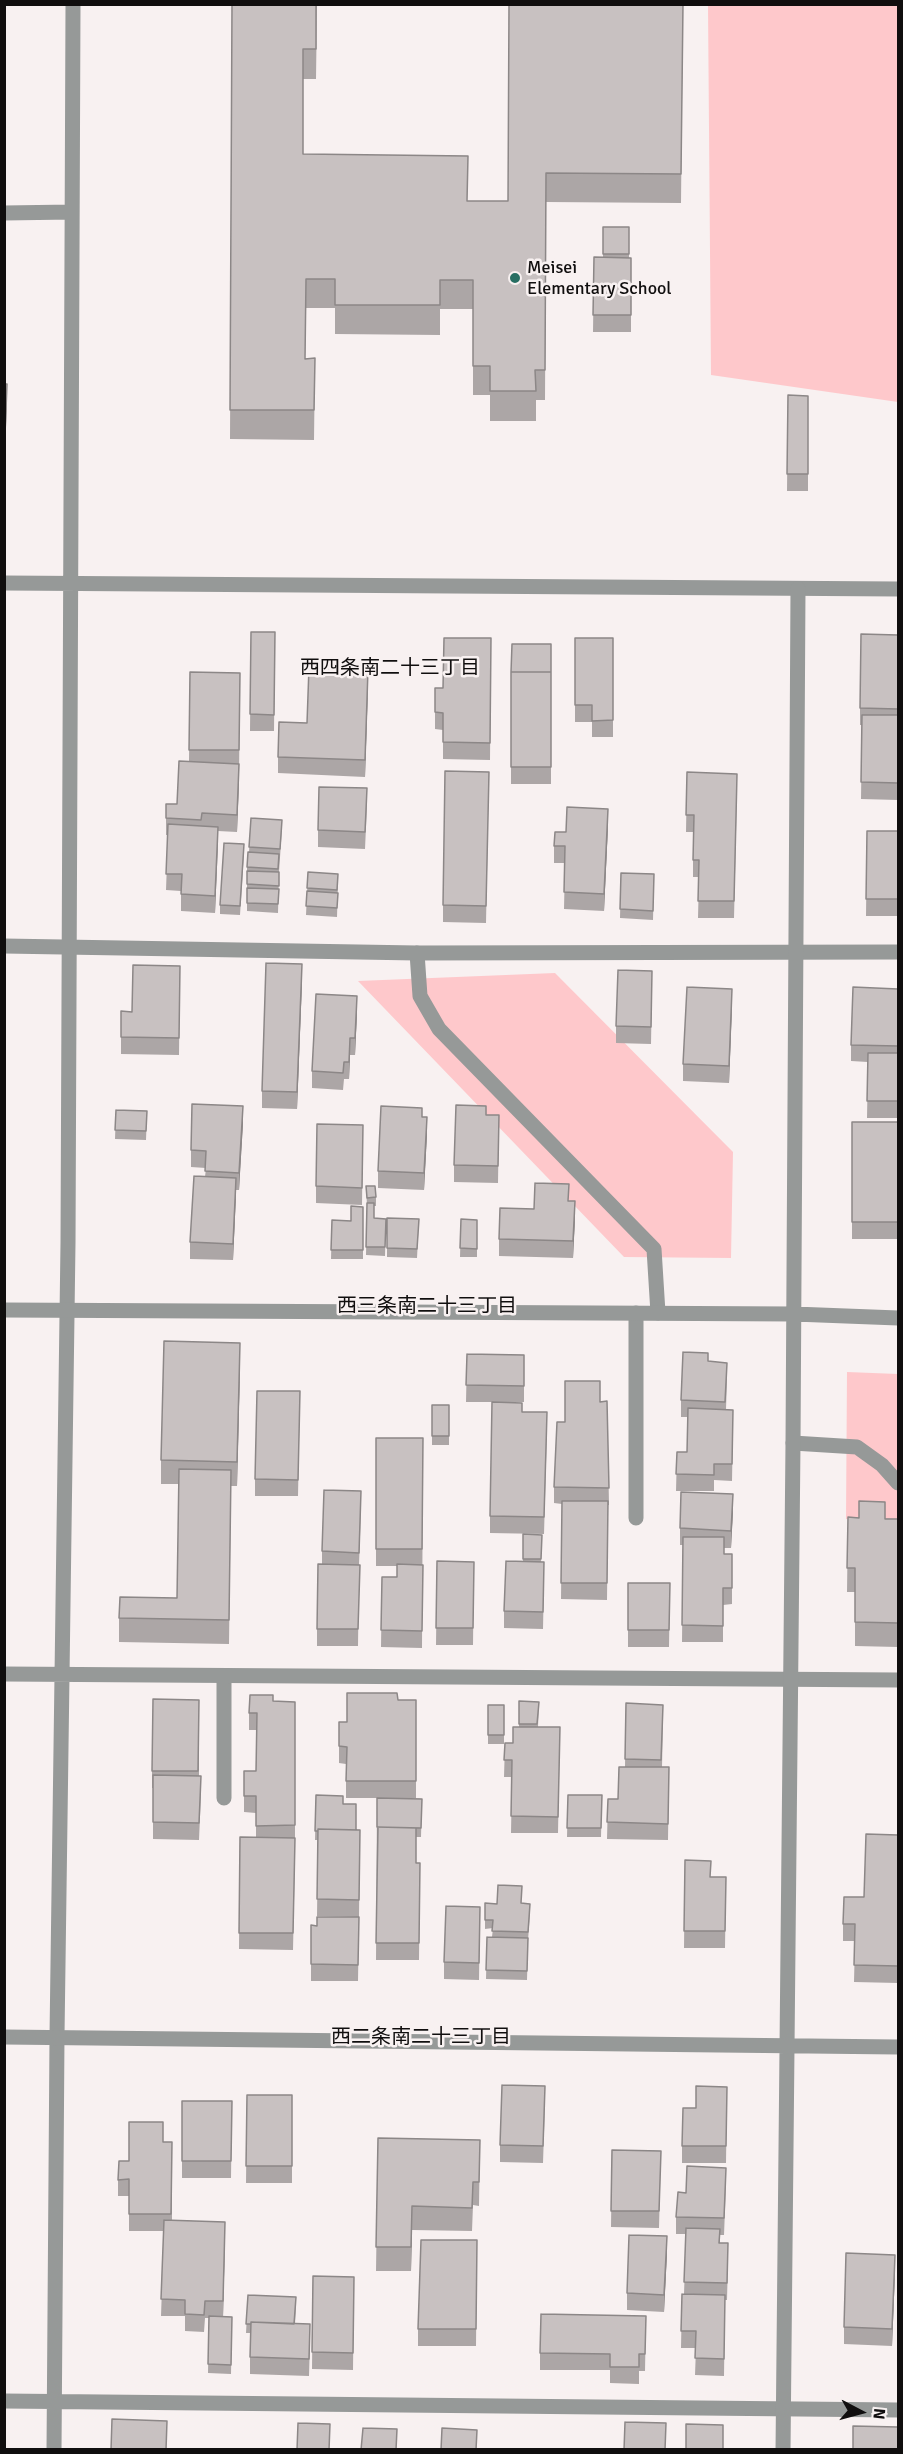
<!DOCTYPE html>
<html>
<head>
<meta charset="utf-8">
<style>
  body { margin:0 }
  #map { position:relative; width:903px; height:2454px; overflow:hidden; background:#f8f1f1; font-family:Signika,sans-serif }
  canvas { display:block }
  .frame { position:absolute; inset:0; border:6px solid #100e0e; pointer-events:none }
  .north { position:absolute; left:831px; top:2382px; width:60px; height:60px; -webkit-text-stroke:4px #f8f1f1; paint-order:stroke; rotate:96deg; font-size:16px; font-weight:700; line-height:24px; text-align:center; color:#100e0e }
  .north::after { content:''; display:block; margin:auto; width:21px; height:27px; background:#100e0e; clip-path:polygon(50% 0,100% 100%,50% 72%,0 100%) }
</style>
</head>
<body>
<div id="map">
<canvas width="903" height="2454"></canvas>
<div class="frame"></div>
<div class="north">N</div>
</div>
<script>
const context = document.querySelector('canvas').getContext('2d');
context.lineJoin = 'round';
function fill(path, color) {
  context.fillStyle = color;
  context.fill(path, 'evenodd');
}
function toPath(rows) {
  const path = new Path2D();
  for (const r of rows) {
    path.moveTo(r[0], r[1]);
    for (let i = 2; i < r.length; i += 2) path.lineTo(r[i], r[i + 1]);
  }
  return path;
}
function trace(path, color, width, dash) {
  context.strokeStyle = color;
  context.lineWidth = width;
  context.lineCap = dash ? 'butt' : 'round';
  context.setLineDash(dash || []);
  context.stroke(path);
}
function drawText(font, color, halo, rows, align = 'center') {
  context.font = font + ' Signika,"Noto Sans JP",sans-serif';
  context.lineWidth = 5;
  context.setLineDash([]);
  context.textBaseline = 'middle';
  context.strokeStyle = halo;
  context.fillStyle = color;
  for (const [text, x, y, turn = 0] of rows) {
    context.save();
    context.translate(x, y);
    context.rotate((+turn || 0) * Math.PI / 180);
    context.textAlign = isNaN(turn) ? turn : align;
    if (halo) context.strokeText(text, 0, 0);
    context.fillText(text, 0, 0);
    context.restore();
  }
}
const green = toPath([
  [708,5,898,5,898,402,711,375],
  [555,973,733,1152,731,1258,624,1257,358,981],
  [847,1372,898,1374,898,1525,846,1519]
]);
const service = toPath([
  [417,953,420,996,439,1029,654,1249,658,1313],
  [636,1313,636,1518],
  [793,1443,857,1447,882,1465,898,1483],
  [224,1676,224,1798]
]);
const minor = toPath([
  [4,213,72,212],
  [4,583,898,589],
  [4,946,417,953,898,952],
  [4,1674,898,1680],
  [4,2401,898,2410],
  [54,2450,57,2036,68,1243,73,4]
]);
const tertiary = toPath([
  [4,1310,794,1314,898,1318],
  [4,2037,898,2047],
  [783,2450,793,1443,798,589]
]);
const wall = toPath([
  [232,4,317,4,316,79,303,79,303,154,468,201,508,201,683,4,681,203,546,202,545,400,536,400,536,421,490,421,490,395,473,395,473,309,440,309,440,335,335,334,335,308,306,308,305,359,315,358,314,440,230,439],
  [603,227,629,227,629,258,631,258,631,332,593,332,594,257,603,257],
  [788,395,808,396,808,491,787,491],
  [251,632,275,632,274,731,250,731],
  [898,635,898,800,861,799,862,725,860,725,860,708],
  [491,638,490,760,443,759,443,730,435,729,435,688,443,688],
  [575,638,613,638,613,737,592,737,592,722,575,722],
  [551,644,551,784,511,784,511,672],
  [190,672,240,673,239,780,237,832,218,831,215,913,181,911,181,891,166,890,168,835,166,835,166,804,177,804,189,761],
  [368,686,365,777,278,773,278,757],
  [489,772,486,923,443,922,443,905],
  [687,772,737,791,734,918,698,918,699,877,693,877,693,832,686,832],
  [367,805,365,849,318,847,318,830],
  [251,818,282,828,279,872,278,913,247,911,247,867,249,852],
  [608,826,604,911,564,909,565,863,554,863,554,846,566,832],
  [867,831,898,831,898,916,866,916],
  [244,853,240,915,220,914,220,905],
  [308,872,338,882,337,917,306,915],
  [621,873,654,874,653,920,620,918],
  [180,966,179,1055,121,1054,121,1011,132,1012],
  [302,981,297,1109,262,1108,262,1091],
  [652,988,651,1044,616,1043,616,1026],
  [898,989,898,1118,867,1118,868,1062,851,1061,851,1045],
  [732,1005,729,1083,683,1081,683,1064],
  [357,1013,355,1055,350,1055,349,1079,344,1079,343,1090,312,1088,312,1071],
  [116,1110,147,1111,146,1140,115,1139],
  [486,1115,499,1115,498,1183,454,1182,454,1165],
  [852,1122,898,1122,898,1239,852,1239],
  [243,1123,239,1190,236,1190,233,1260,190,1259,190,1242,205,1177,206,1168,191,1167,191,1150],
  [363,1125,362,1205,316,1203,316,1186],
  [427,1134,424,1190,378,1188,378,1171],
  [366,1186,376,1197,376,1206,374,1206,374,1218,386,1219,385,1256,366,1255,367,1206],
  [363,1207,363,1259,331,1259,332,1220,351,1221],
  [534,1209,575,1218,573,1258,499,1256,499,1239],
  [387,1218,419,1219,417,1258,387,1257],
  [461,1219,477,1220,477,1257,460,1257],
  [467,1354,524,1355,524,1402,466,1402],
  [708,1361,727,1379,726,1409,733,1426,732,1481,714,1480,714,1491,676,1491,677,1452,687,1452,687,1417,681,1417,681,1400],
  [240,1367,237,1486,231,1486,229,1644,119,1642,119,1618,177,1598,179,1484,161,1484,161,1460],
  [300,1391,298,1496,255,1496,255,1479],
  [607,1401,609,1505,608,1505,607,1600,561,1599,562,1504,554,1503,554,1487,565,1422,600,1402],
  [432,1405,449,1405,449,1445,432,1445],
  [522,1412,547,1429,544,1534,490,1533,490,1516],
  [376,1438,423,1438,422,1648,381,1647,382,1577,397,1577,397,1566,376,1566],
  [361,1508,359,1565,358,1646,317,1646,317,1629,322,1564,322,1551],
  [733,1511,731,1548,724,1548,724,1554,732,1554,732,1604,723,1605,723,1642,682,1642,683,1545,680,1545,680,1528],
  [848,1517,898,1519,898,1647,855,1646,855,1592,847,1592],
  [523,1534,542,1535,541,1562,544,1579,543,1629,504,1628,504,1611,523,1561],
  [437,1561,474,1562,473,1645,436,1645],
  [628,1583,670,1583,669,1647,628,1647],
  [199,1700,199,1776,201,1793,199,1840,153,1839,153,1788,152,1788,152,1771],
  [398,1700,416,1700,416,1798,346,1798,346,1764,339,1763,339,1722,347,1722],
  [273,1701,295,1702,295,1855,293,1950,239,1949,240,1837,256,1838,256,1813,244,1812,244,1796,256,1771,257,1730,249,1730,249,1713],
  [519,1701,539,1702,538,1727,560,1727,558,1833,511,1833,512,1777,504,1777,505,1743,513,1743,519,1727],
  [626,1703,663,1721,662,1767,669,1767,668,1840,607,1839,608,1799,618,1799,625,1767],
  [488,1705,504,1705,504,1744,488,1744],
  [316,1795,343,1804,356,1830,360,1830,359,1917,317,1916,318,1840,315,1840],
  [568,1795,602,1795,601,1837,567,1837],
  [377,1798,422,1799,421,1837,416,1837,416,1863,420,1863,419,1960,376,1960],
  [898,1835,898,1983,854,1982,855,1941,843,1941,843,1924,864,1897],
  [685,1860,711,1877,726,1877,725,1948,684,1948],
  [485,1903,497,1904,521,1903,530,1912,528,1941,527,1980,486,1979,487,1937,492,1937,493,1928,485,1929],
  [480,1907,479,1980,444,1979,444,1962],
  [359,1917,358,1981,311,1981,311,1925,317,1926],
  [727,2087,726,2163,682,2163,682,2146,696,2108],
  [247,2095,292,2095,292,2183,246,2183],
  [182,2101,232,2101,231,2178,182,2178],
  [545,2103,543,2163,500,2162,500,2145],
  [378,2138,480,2140,479,2206,473,2205,472,2231,412,2230,411,2271,376,2271],
  [163,2142,172,2142,172,2220,225,2239,223,2316,232,2317,231,2374,208,2373,209,2318,205,2318,204,2332,185,2331,185,2316,161,2316,164,2231,129,2231,129,2196,118,2196,118,2180,129,2161],
  [612,2150,661,2151,659,2228,611,2227],
  [726,2184,724,2235,720,2235,720,2243,728,2260,727,2300,725,2300,724,2376,695,2375,696,2348,681,2348,682,2294,684,2294,686,2234,676,2234,676,2217,686,2193],
  [477,2240,476,2346,418,2346,418,2329],
  [667,2253,664,2312,627,2310,627,2293],
  [895,2272,892,2346,844,2344,844,2327],
  [313,2276,354,2277,353,2370,312,2369],
  [248,2295,296,2306,295,2324,310,2341,309,2376,250,2374,250,2333,246,2333],
  [646,2316,645,2371,639,2371,639,2384,610,2383,610,2370,540,2370,540,2353]
]);
const shadedWall = toPath([
  [7,384,7,401,4,477,4,460],
  [368,669,368,686,365,777,365,760],
  [239,764,239,780,237,832,237,815],
  [608,809,608,826,604,911,604,894],
  [218,827,218,844,215,913,215,896],
  [302,964,302,981,297,1109,297,1092],
  [732,989,732,1005,729,1083,729,1066],
  [357,996,357,1013,355,1055,355,1038],
  [350,1038,350,1055,349,1079,349,1062],
  [243,1106,243,1123,239,1190,239,1173],
  [427,1117,427,1134,424,1190,424,1173],
  [236,1178,236,1195,233,1260,233,1244],
  [575,1201,575,1218,573,1258,573,1241],
  [240,1343,240,1367,237,1486,237,1462],
  [733,1494,733,1511,731,1548,731,1531],
  [412,2206,412,2230,411,2271,411,2247],
  [225,2222,225,2239,223,2318,223,2301],
  [667,2236,667,2253,664,2312,664,2295],
  [895,2255,895,2272,892,2346,892,2329]
]);
const building = toPath([
  [232,4,316,4,316,49,303,49,303,154,468,156,467,201,508,201,509,4,683,4,681,174,546,173,545,370,535,370,536,391,490,391,490,366,473,366,473,280,440,280,440,305,335,305,335,279,306,279,305,359,315,358,314,410,230,410,232,4],
  [603,227,629,227,629,254,603,254,603,227],
  [594,257,631,258,631,315,593,315,594,257],
  [4,384,7,384,4,460,4,384],
  [788,395,808,396,808,474,787,474,788,395],
  [251,632,275,632,274,715,250,714,251,632],
  [861,634,898,635,898,709,860,708,861,634],
  [444,638,491,638,490,743,443,742,443,713,435,712,435,688,443,688,444,638],
  [575,638,613,638,613,720,592,721,592,705,575,705,575,638],
  [512,644,551,644,551,672,511,672,512,644],
  [309,667,368,669,365,760,278,757,279,722,307,723,309,667],
  [190,672,240,673,239,750,189,750,190,672],
  [511,672,551,672,551,767,511,767,511,672],
  [862,715,898,715,898,783,861,782,862,715],
  [179,761,239,764,237,815,202,813,201,820,166,818,166,804,177,804,179,761],
  [445,771,489,772,486,906,443,905,445,771],
  [687,772,737,774,734,901,698,901,699,860,693,860,694,815,686,815,687,772],
  [319,787,367,788,365,832,318,830,319,787],
  [567,807,608,809,604,894,564,892,565,846,554,846,555,832,566,832,567,807],
  [251,818,282,820,280,849,249,847,251,818],
  [168,824,218,827,215,896,181,894,182,874,166,874,168,824],
  [867,831,898,831,898,899,866,899,867,831],
  [224,843,244,844,240,906,220,905,224,843],
  [248,852,279,854,278,869,247,867,248,852],
  [247,871,279,872,279,886,247,884,247,871],
  [308,872,338,874,337,890,307,888,308,872],
  [621,873,654,874,653,911,620,909,621,873],
  [247,888,279,889,278,904,247,903,247,888],
  [307,891,338,893,337,908,306,906,307,891],
  [266,963,302,964,297,1092,262,1091,266,963],
  [133,965,180,966,179,1038,121,1037,121,1011,132,1012,133,965],
  [618,970,652,971,651,1027,616,1026,618,970],
  [687,987,732,989,729,1066,683,1064,687,987],
  [853,987,898,989,898,1046,851,1045,853,987],
  [316,994,357,996,355,1038,350,1038,349,1062,344,1062,343,1073,312,1071,316,994],
  [868,1053,898,1053,898,1101,867,1101,868,1053],
  [192,1104,243,1106,239,1173,205,1171,206,1151,191,1150,192,1104],
  [456,1105,486,1106,486,1115,499,1115,498,1166,454,1165,456,1105],
  [381,1106,422,1108,422,1117,427,1117,424,1173,378,1171,381,1106],
  [116,1110,147,1111,146,1131,115,1130,116,1110],
  [852,1122,898,1122,898,1222,852,1222,852,1122],
  [317,1124,363,1125,362,1188,316,1186,317,1124],
  [194,1176,236,1178,233,1244,190,1242,194,1176],
  [535,1183,569,1184,568,1201,575,1201,573,1241,499,1239,500,1208,534,1209,535,1183],
  [366,1186,375,1186,376,1197,367,1198,366,1186],
  [367,1203,374,1203,374,1218,386,1219,385,1247,366,1247,367,1203],
  [351,1206,363,1207,363,1250,331,1250,332,1220,351,1221,351,1206],
  [387,1218,419,1219,417,1249,387,1248,387,1218],
  [461,1219,477,1220,477,1249,460,1248,461,1219],
  [164,1341,240,1343,237,1462,161,1460,164,1341],
  [683,1352,708,1353,708,1361,727,1363,725,1402,681,1400,683,1352],
  [467,1354,524,1355,524,1386,466,1385,467,1354],
  [565,1381,600,1381,600,1402,607,1401,609,1488,554,1487,557,1422,565,1422,565,1381],
  [257,1391,300,1391,298,1480,255,1479,257,1391],
  [492,1402,522,1403,522,1412,547,1412,544,1517,490,1516,492,1402],
  [432,1405,449,1405,449,1436,432,1436,432,1405],
  [688,1408,733,1410,732,1464,714,1464,714,1475,676,1474,677,1452,687,1452,688,1408],
  [376,1438,423,1438,422,1549,376,1549,376,1438],
  [179,1469,231,1470,229,1620,119,1618,120,1597,177,1598,179,1469],
  [324,1490,361,1491,359,1553,322,1551,324,1490],
  [681,1492,733,1494,731,1531,680,1528,681,1492],
  [562,1501,608,1501,607,1583,561,1583,562,1501],
  [859,1501,885,1502,885,1519,898,1519,898,1623,855,1622,855,1568,847,1568,848,1517,859,1518,859,1501],
  [523,1534,542,1535,541,1559,523,1559,523,1534],
  [683,1537,724,1537,724,1554,732,1554,732,1588,723,1588,723,1626,682,1625,683,1537],
  [437,1561,474,1562,473,1628,436,1628,437,1561],
  [506,1561,544,1562,543,1612,504,1611,506,1561],
  [318,1564,360,1565,358,1629,317,1629,318,1564],
  [397,1564,423,1565,422,1631,381,1630,382,1577,397,1577,397,1564],
  [628,1583,670,1583,669,1630,628,1630,628,1583],
  [347,1693,397,1693,398,1700,416,1700,416,1781,346,1781,347,1747,339,1746,339,1722,347,1722,347,1693],
  [250,1695,273,1695,273,1701,295,1702,295,1825,256,1826,256,1796,244,1796,244,1771,256,1771,257,1713,249,1713,250,1695],
  [153,1699,199,1700,198,1771,152,1771,153,1699],
  [519,1701,539,1702,537,1724,519,1724,519,1701],
  [626,1703,663,1705,661,1760,625,1759,626,1703],
  [488,1705,504,1705,504,1735,488,1735,488,1705],
  [513,1727,560,1727,558,1817,511,1816,512,1760,504,1760,505,1743,513,1743,513,1727],
  [619,1767,669,1767,668,1824,607,1822,608,1799,618,1799,619,1767],
  [153,1775,201,1776,199,1823,153,1822,153,1775],
  [316,1795,343,1796,343,1804,356,1804,356,1830,318,1829,318,1831,315,1831,316,1795],
  [568,1795,602,1795,601,1828,567,1828,568,1795],
  [377,1798,422,1799,421,1828,377,1827,377,1798],
  [378,1827,416,1828,416,1863,420,1863,419,1943,376,1943,378,1827],
  [318,1829,360,1830,359,1900,317,1899,318,1829],
  [866,1834,898,1835,898,1966,854,1965,855,1924,843,1924,844,1897,864,1897,866,1834],
  [240,1837,295,1838,293,1933,239,1933,240,1837],
  [685,1860,711,1861,710,1877,726,1877,725,1931,684,1931,685,1860],
  [498,1885,522,1886,521,1903,530,1904,528,1932,492,1931,493,1920,485,1920,485,1903,497,1904,498,1885],
  [446,1906,480,1907,479,1963,444,1962,446,1906],
  [317,1917,359,1917,358,1965,311,1964,311,1925,317,1926,317,1917],
  [487,1937,528,1938,527,1971,486,1970,487,1937],
  [502,2085,545,2086,543,2146,500,2145,502,2085],
  [696,2086,727,2087,726,2146,682,2146,683,2108,696,2108,696,2086],
  [247,2095,292,2095,292,2166,246,2166,247,2095],
  [182,2101,232,2101,231,2161,182,2161,182,2101],
  [129,2122,163,2122,163,2142,172,2142,171,2214,129,2214,129,2179,118,2180,119,2161,129,2161,129,2122],
  [378,2138,480,2140,479,2182,473,2182,472,2208,412,2206,411,2247,376,2247,378,2138],
  [612,2150,661,2151,659,2211,611,2211,612,2150],
  [687,2166,726,2168,724,2218,676,2217,678,2192,686,2193,687,2166],
  [164,2220,225,2222,223,2301,205,2301,204,2315,185,2314,185,2300,161,2299,164,2220],
  [686,2228,720,2229,719,2243,728,2243,727,2283,684,2282,686,2228],
  [629,2235,667,2236,664,2295,627,2293,629,2235],
  [421,2240,477,2240,476,2329,418,2329,421,2240],
  [846,2253,895,2255,892,2329,844,2327,846,2253],
  [313,2276,354,2277,353,2353,312,2352,313,2276],
  [682,2294,725,2295,724,2359,695,2358,696,2331,681,2331,682,2294],
  [248,2295,296,2297,294,2324,251,2322,251,2324,246,2324,248,2295],
  [541,2314,646,2316,645,2354,639,2354,639,2367,610,2367,610,2354,540,2353,541,2314],
  [209,2316,232,2317,231,2365,208,2364,209,2316],
  [251,2322,310,2324,309,2359,250,2357,251,2322],
  [112,2419,167,2421,166,2450,111,2450,112,2419],
  [625,2422,666,2423,665,2450,624,2450,625,2422],
  [298,2423,330,2424,329,2450,297,2450,298,2423],
  [686,2424,723,2425,723,2450,686,2450,686,2424],
  [853,2426,898,2427,898,2450,853,2450,853,2426],
  [363,2428,397,2429,396,2450,361,2450,363,2428],
  [442,2428,477,2430,476,2450,441,2450,442,2428]
]);
const markers = [
  [515,278,6,"#276e62"]
];
const poiNames = [
  ["Meisei",527,268],
  ["Elementary School",527,289]
];
const neighbourhoodNames = [
  ["西四条南二十三丁目",390,669],
  ["西三条南二十三丁目",427,1307],
  ["西二条南二十三丁目",421,2038]
];
fill(green, '#fec8cb');
trace(service, '#969998', 15);
trace(minor, '#969998', 15);
trace(tertiary, '#969998', 15);
fill(wall, '#aca6a6');
fill(shadedWall, '#8c8787');
fill(building, '#c8c1c1');
trace(building, '#8c8787', 1.5);
for (const [x, y, r, color] of markers) {
  const dot = new Path2D();
  dot.arc(x, y, r, 0, 2 * Math.PI);
  context.fillStyle = color;
  context.fill(dot);
  trace(dot, '#f8f1f1', 2);
}
drawText('18px', '#100e0e', '#f8f1f1', poiNames, 'left');
drawText('20px', '#100e0e', '#f8f1f1', neighbourhoodNames);
</script>
</body>
</html>
